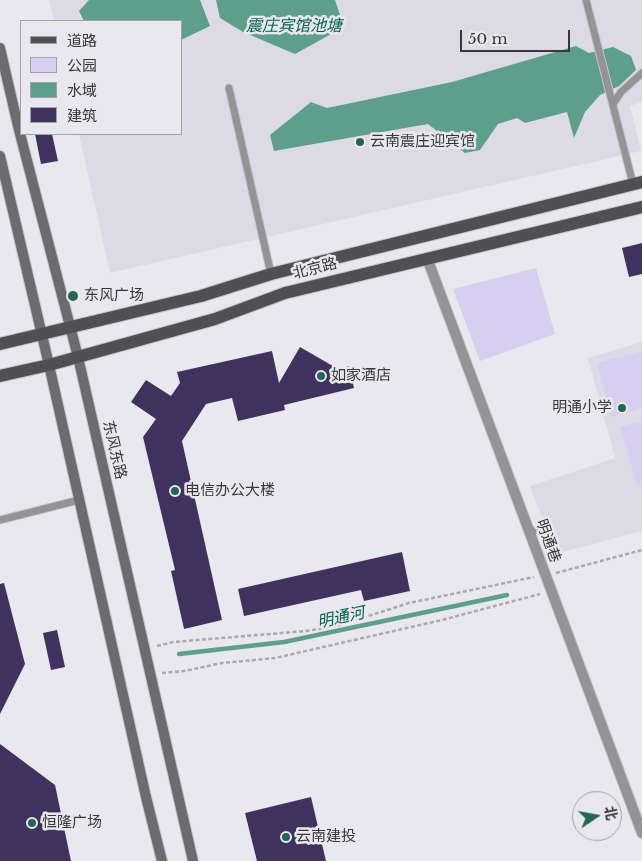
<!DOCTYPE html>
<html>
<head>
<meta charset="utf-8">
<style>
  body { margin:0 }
  #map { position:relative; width:642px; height:861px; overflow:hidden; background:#e9e8ee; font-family:"Libre Baskerville","Noto Sans SC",serif }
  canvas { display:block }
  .legend { position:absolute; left:20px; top:20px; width:162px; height:115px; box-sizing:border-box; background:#e9e8ee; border:1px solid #a2a1a6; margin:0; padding:6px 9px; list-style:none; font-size:15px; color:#38373a }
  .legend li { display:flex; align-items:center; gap:10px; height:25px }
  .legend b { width:25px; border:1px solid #a2a1a6 }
  .north { position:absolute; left:572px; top:791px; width:50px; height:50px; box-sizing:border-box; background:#e9e8ee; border:1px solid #a2a1a6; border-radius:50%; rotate:78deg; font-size:14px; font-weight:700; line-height:20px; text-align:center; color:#38373a }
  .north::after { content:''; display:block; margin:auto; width:18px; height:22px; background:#246452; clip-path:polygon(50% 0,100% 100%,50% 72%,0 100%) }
  .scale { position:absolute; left:460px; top:30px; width:110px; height:22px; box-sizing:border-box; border:2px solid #38373a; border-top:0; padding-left:6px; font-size:15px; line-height:18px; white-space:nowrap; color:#38373a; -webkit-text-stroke:4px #e9e8ee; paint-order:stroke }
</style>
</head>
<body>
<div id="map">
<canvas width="642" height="861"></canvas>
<ul class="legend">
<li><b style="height:6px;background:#504f54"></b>道路</li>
<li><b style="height:14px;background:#d7cff0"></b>公园</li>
<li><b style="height:14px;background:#5d9f8b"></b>水域</li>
<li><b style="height:14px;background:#40325e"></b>建筑</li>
</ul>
<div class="north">北</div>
<div class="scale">50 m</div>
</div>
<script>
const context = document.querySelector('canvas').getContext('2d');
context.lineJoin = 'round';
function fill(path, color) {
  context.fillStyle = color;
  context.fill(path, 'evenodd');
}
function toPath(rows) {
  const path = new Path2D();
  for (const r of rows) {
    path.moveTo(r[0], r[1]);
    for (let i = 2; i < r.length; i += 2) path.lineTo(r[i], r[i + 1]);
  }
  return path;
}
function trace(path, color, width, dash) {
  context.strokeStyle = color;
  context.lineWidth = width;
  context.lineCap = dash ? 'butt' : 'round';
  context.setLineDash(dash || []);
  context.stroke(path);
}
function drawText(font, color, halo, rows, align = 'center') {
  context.font = font + ' "Libre Baskerville","Noto Sans SC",serif';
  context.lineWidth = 5;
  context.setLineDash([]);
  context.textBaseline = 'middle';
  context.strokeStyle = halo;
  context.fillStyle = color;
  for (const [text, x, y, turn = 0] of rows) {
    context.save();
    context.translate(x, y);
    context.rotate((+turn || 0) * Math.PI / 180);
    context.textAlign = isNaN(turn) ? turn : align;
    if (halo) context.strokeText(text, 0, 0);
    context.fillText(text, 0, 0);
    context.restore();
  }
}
const built = toPath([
  [49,0,642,0,642,102,630,106,641,151,110,273,79,134,181,134,181,21,54,21],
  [642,342,642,531,555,554,530,486,615,458,588,358]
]);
const green = toPath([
  [536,268,555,334,480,361,453,289],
  [642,351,642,408,611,417,597,363],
  [642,421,642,485,637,486,620,427]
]);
const water = toPath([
  [89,0,200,0,210,26,181,40,181,21,84,21,79,11],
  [216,0,335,0,344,27,295,54,243,32,220,18],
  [576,46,589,53,613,47,631,56,636,70,619,86,600,95,585,112,574,138,567,112,525,123,517,118,498,124,480,150,465,153,428,124,274,151,270,135,311,102,327,108,452,82]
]);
const stream = toPath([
  [179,654,284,642,507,595]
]);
const building = toPath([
  [35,134,52,134,58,161,41,164],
  [642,243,642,274,629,277,622,248],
  [300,347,338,369,349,366,354,388,284,405,285,410,238,421,232,398,206,404,182,441,222,620,184,629,171,571,175,570,143,437,156,419,131,402,146,380,171,396,180,383,177,372,272,351,279,383],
  [402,552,410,591,364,601,361,590,244,616,238,589],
  [4,583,25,664,0,714,0,584],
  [57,630,65,667,51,670,43,633],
  [0,744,55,785,71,861,0,861],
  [311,797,326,861,257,861,245,813]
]);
const path = toPath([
  [556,573,642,550],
  [157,646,173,642,306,631,337,626,409,603,534,577],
  [162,673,184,671,222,663,275,658,442,620,540,594]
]);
const lane = toPath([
  [586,0,633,184],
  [229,88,271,274],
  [613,104,621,92,642,73],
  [0,520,79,500],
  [529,533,545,526]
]);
const street = toPath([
  [427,258,642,833]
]);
const secondary = toPath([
  [0,48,18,126,78,357,193,861],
  [0,156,49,365,146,797,162,861]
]);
const primary = toPath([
  [0,344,201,296,271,274,642,182],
  [0,376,49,365,215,319,285,293,642,207]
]);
const markers = [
  [360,142,5,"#246452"],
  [73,296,6,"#246452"],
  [321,376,5,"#246452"],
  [622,408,5,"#246452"],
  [175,491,5,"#246452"],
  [32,823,5,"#246452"],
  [286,837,5,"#246452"]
];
const poiNames = [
  ["云南震庄迎宾馆",370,142],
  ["东风广场",84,296],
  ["如家酒店",331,376],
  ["明通小学",612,408,"right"],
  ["电信办公大楼",185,491],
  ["恒隆广场",42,823],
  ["云南建投",296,837]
];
const streetNames = [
  ["北京路",315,269,-14],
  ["东风东路",114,450,77],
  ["明通巷",548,541,70]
];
const waterNames = [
  ["震庄宾馆池塘",294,26],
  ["明通河",341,618,-12]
];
fill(built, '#dddae8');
fill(green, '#d7cff0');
fill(water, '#5d9f8b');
trace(stream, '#5d9f8b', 4.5);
fill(building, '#40325e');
trace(lane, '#c6c5ca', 9);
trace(street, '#c6c5ca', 12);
trace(secondary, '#c6c5ca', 12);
trace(primary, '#c6c5ca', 14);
trace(path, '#abaaaf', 2.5, [4, 2.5]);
trace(lane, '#949497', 7);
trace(street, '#949497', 10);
trace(secondary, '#6c6b6f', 10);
trace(primary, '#504f54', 12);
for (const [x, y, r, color] of markers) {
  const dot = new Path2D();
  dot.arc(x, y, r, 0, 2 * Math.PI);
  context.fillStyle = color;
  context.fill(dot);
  trace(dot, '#e9e8ee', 2);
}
drawText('15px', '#38373a', '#e9e8ee', poiNames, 'left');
drawText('15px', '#38373a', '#e9e8ee', streetNames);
drawText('italic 16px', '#02604b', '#e9e8ee', waterNames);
</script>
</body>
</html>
